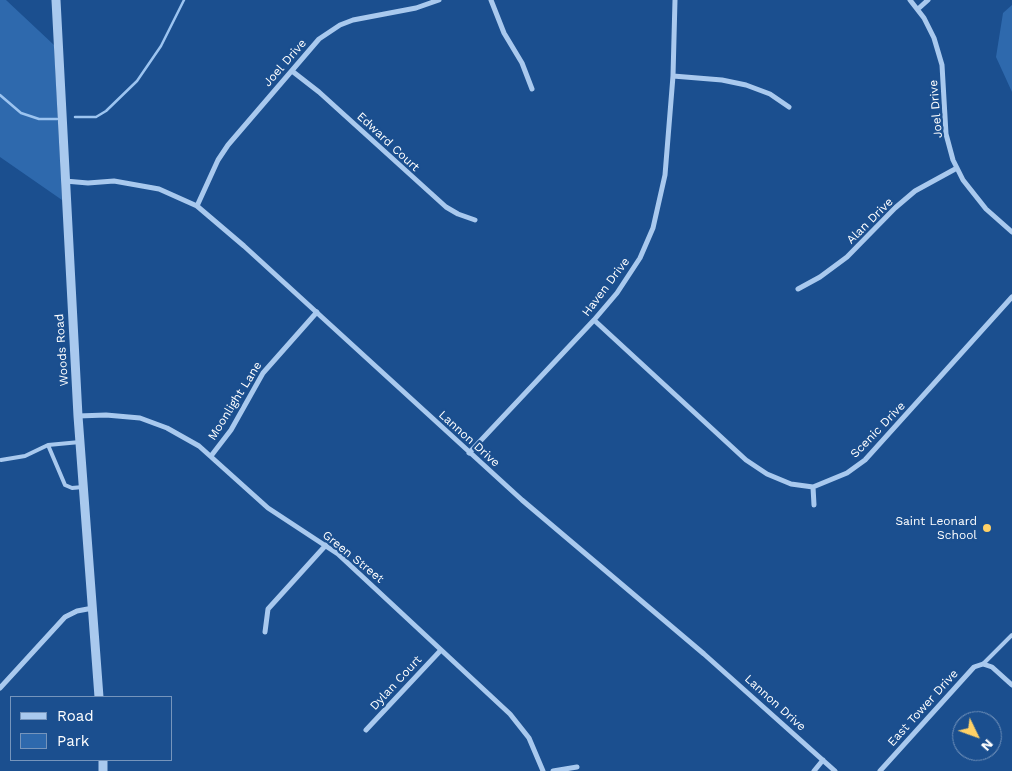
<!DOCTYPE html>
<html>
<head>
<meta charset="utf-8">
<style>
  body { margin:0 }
  #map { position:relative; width:1012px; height:771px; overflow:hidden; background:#1b4f8f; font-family:"Work Sans",sans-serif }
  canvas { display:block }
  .legend { position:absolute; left:10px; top:696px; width:162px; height:65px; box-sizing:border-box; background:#1b4f8f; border:1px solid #7695bc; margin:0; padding:6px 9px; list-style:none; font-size:15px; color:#fff }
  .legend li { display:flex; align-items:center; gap:10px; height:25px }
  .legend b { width:25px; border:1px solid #7695bc }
  .north { position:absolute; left:952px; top:711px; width:50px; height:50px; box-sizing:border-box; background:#1b4f8f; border:1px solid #7695bc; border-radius:50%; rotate:132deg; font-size:14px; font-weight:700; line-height:20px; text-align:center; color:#fff }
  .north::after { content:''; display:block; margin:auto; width:18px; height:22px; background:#ffd166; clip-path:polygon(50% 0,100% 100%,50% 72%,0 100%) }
</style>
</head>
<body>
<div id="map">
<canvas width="1012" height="771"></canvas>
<ul class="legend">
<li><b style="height:6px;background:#a9c9ee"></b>Road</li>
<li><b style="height:14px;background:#2e69ad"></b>Park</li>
</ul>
<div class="north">N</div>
</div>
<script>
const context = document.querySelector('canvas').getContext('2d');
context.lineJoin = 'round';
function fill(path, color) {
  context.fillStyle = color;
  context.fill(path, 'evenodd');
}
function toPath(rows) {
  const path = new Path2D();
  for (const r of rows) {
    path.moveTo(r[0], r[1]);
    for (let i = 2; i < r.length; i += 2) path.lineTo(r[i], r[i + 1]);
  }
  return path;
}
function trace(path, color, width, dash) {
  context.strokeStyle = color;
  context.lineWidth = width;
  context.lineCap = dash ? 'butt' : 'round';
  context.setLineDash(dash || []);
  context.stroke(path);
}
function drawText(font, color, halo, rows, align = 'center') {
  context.font = font + ' "Work Sans",sans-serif';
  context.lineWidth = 4.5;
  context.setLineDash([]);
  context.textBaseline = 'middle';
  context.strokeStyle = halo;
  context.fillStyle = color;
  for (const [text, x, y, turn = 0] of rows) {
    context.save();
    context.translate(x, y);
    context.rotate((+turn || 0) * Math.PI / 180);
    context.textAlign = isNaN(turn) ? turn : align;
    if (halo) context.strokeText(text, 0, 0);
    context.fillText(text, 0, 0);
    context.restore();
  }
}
const green = toPath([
  [0,0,6,0,54,45,62,200,0,157],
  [1012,5,1012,92,996,57,1003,13]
]);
const stream = toPath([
  [0,95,21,113,39,119,57,119],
  [75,117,96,117,106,111,137,81,161,46,184,0]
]);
const service = toPath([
  [48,445,65,485,72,488,83,487],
  [1,460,25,456,48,445,80,442],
  [983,664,1012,635]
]);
const minor = toPath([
  [491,0,504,33,522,63,532,89],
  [910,0,924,18,934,38,942,65,946,134,953,160,963,180,986,209,1012,232],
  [918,9,928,0],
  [292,71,319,92,446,207,458,214,475,220],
  [673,76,722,80,746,85,770,94,789,107],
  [65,181,88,183,114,181,159,189,197,206,244,246,522,500,704,654,835,771],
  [197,206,218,160,228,145,319,39,340,25,353,20,416,8,439,0],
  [798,289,820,277,847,257,895,208,915,191,957,168],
  [594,320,746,460,767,474,791,484,813,487,847,473,865,460,1012,297],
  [78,416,106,415,140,418,167,428,199,446,268,508,338,554,510,714,529,738,543,771],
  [469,453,594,320,617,293,640,258,653,228,665,175,673,76,675,0],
  [211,456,231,430,263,373,317,312],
  [813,487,814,505],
  [265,632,268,609,326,545],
  [0,688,65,617,77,611,93,608],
  [366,730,441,650],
  [553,771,577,767],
  [814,771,823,760],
  [880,771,974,667,983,664,992,667,1012,685]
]);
const tertiary = toPath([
  [56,0,78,416,99,697],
  [103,760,103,771]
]);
const markers = [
  [987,528,5,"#ffd166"]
];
const streetNames = [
  ["Joel Drive",285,63,-49],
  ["Joel Drive",936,109,-95],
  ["Edward Court",388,142,43],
  ["Alan Drive",870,221,-45],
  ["Haven Drive",606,287,-53],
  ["Woods Road",62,350,-94],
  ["Moonlight Lane",235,401,-58],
  ["Scenic Drive",878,430,-46],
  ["Lannon Drive",469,439,42],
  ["Green Street",353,557,39],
  ["Dylan Court",396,683,-47],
  ["Lannon Drive",775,703,42],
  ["East Tower Drive",923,708,-48]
];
const poiNames = [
  ["Saint Leonard",977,521],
  ["School",977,535]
];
fill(green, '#2e69ad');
trace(stream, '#9cc4f0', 2.5);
trace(service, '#a9c9ee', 4);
trace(minor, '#a9c9ee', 5);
trace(tertiary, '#a9c9ee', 9);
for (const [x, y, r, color] of markers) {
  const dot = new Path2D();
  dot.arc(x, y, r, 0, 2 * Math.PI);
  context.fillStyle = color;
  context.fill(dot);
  trace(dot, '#1b4f8f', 2);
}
drawText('12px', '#fff', '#1b4f8f', streetNames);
drawText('12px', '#fff', '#1b4f8f', poiNames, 'right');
</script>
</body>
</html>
